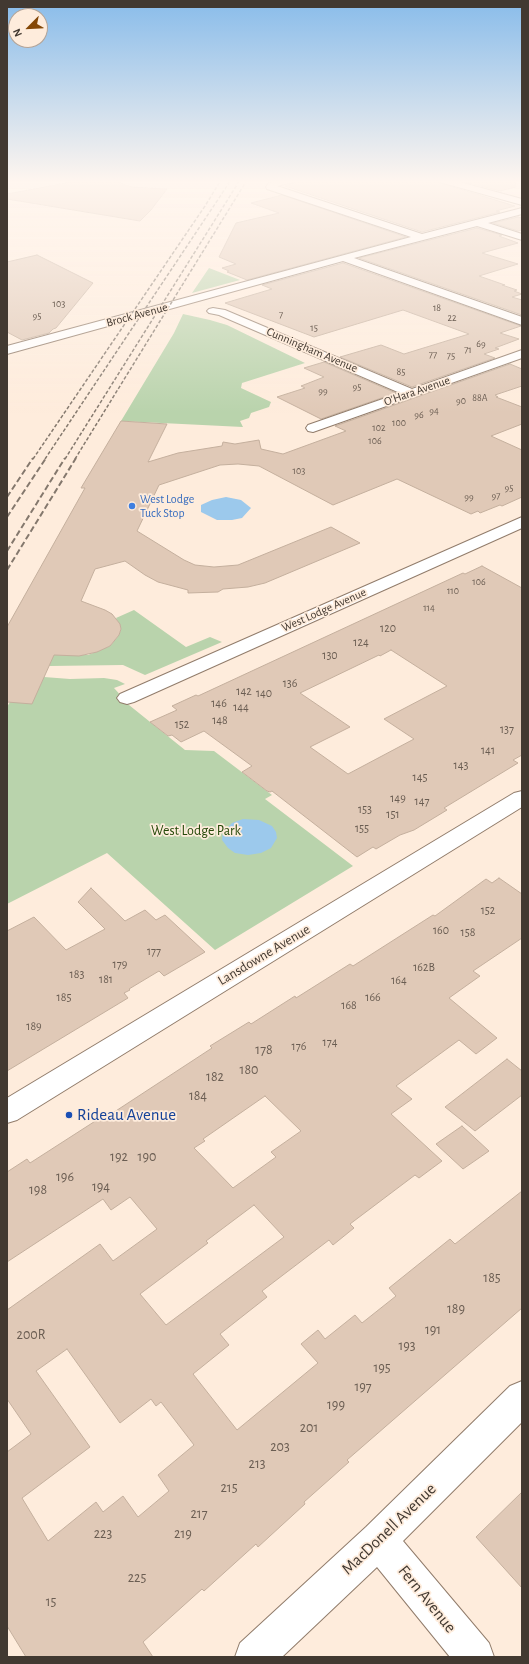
<!DOCTYPE html>
<html>
<head>
<meta charset="utf-8">
<style>
  body { margin:0 }
  #map { position:relative; width:529px; height:1664px; overflow:hidden; background:#feecdc; font-family:"Alegreya Sans",sans-serif }
  canvas { display:block }
  .frame { position:absolute; inset:0; border:8px solid #423931; pointer-events:none }
  .north { position:absolute; left:8px; top:8px; width:40px; height:40px; box-sizing:border-box; background:#feecdc; border:1px solid #b3a498; border-radius:50%; rotate:246deg; font-size:11px; font-weight:700; line-height:16px; text-align:center; color:#423931 }
  .north::after { content:''; display:block; margin:auto; width:14px; height:18px; background:#844706; clip-path:polygon(50% 0,100% 100%,50% 72%,0 100%) }
</style>
</head>
<body>
<div id="map">
<canvas width="529" height="1664"></canvas>
<div class="frame"></div>
<div class="north">N</div>
</div>
<script>
const context = document.querySelector('canvas').getContext('2d');
context.lineJoin = 'round';
function fill(path, color) {
  context.fillStyle = color;
  context.fill(path, 'evenodd');
}
function toPath(rows) {
  const path = new Path2D();
  for (const r of rows) {
    path.moveTo(r[0], r[1]);
    for (let i = 2; i < r.length; i += 2) path.lineTo(r[i], r[i + 1]);
  }
  return path;
}
function trace(path, color, width, dash) {
  context.strokeStyle = color;
  context.lineWidth = width;
  context.lineCap = dash ? 'butt' : 'round';
  context.setLineDash(dash || []);
  context.stroke(path);
}
function drawText(font, color, halo, rows, align = 'center') {
  context.font = font + ' "Alegreya Sans",sans-serif';
  context.lineWidth = 3.5;
  context.setLineDash([]);
  context.textBaseline = 'middle';
  context.strokeStyle = halo;
  context.fillStyle = color;
  for (const [text, x, y, turn = 0] of rows) {
    context.save();
    context.translate(x, y);
    context.rotate((+turn || 0) * Math.PI / 180);
    context.textAlign = isNaN(turn) ? turn : align;
    if (halo) context.strokeText(text, 0, 0);
    context.fillText(text, 0, 0);
    context.restore();
  }
}
const green = toPath([
  [209,268,240,280,192,293],
  [183,314,210,320,227,325,305,363,242,383,241,388,271,402,269,407,251,413,249,418,240,421,243,427,121,421,174,333],
  [134,610,186,647,210,637,222,642,145,675,123,665,49,666,54,654,88,655,110,646,119,635,121,629,116,618],
  [44,677,70,679,104,678,117,680,125,684,114,688,124,699,124,701,185,750,214,751,272,795,265,799,353,866,215,950,107,853,7,904,7,707,10,702]
]);
const water = toPath([
  [226,497,241,500,251,508,242,518,232,520,217,520,201,512,201,505,212,500],
  [243,819,259,820,272,826,276,832,277,838,271,848,261,853,248,855,235,853,228,848,222,840,223,832,232,823]
]);
const building = toPath([
  [82,180,112,180,132,187,167,189,151,210,140,221,7,199,7,194,82,180],
  [296,180,438,180,440,183,515,206,496,211,500,212,422,232,285,186,294,183,296,180],
  [457,180,515,180,516,187,500,191,457,180],
  [282,195,406,237,247,280,227,272,229,271,222,268,236,264,219,257,236,223,279,213,251,203,282,195],
  [518,217,522,218,522,230,518,231,493,223,518,217],
  [477,228,502,235,499,236,518,243,482,253,518,264,479,276,505,285,502,285,517,290,514,291,522,294,512,297,522,300,522,315,359,258,477,228],
  [37,255,93,283,56,328,53,329,49,333,22,340,7,332,7,262,37,255],
  [343,263,521,326,500,333,519,339,495,348,499,349,484,354,495,358,412,387,340,357,381,345,404,354,469,334,403,310,314,337,225,303,272,289,262,285,343,263],
  [324,362,396,393,321,419,277,397,305,388,301,386,324,377,304,368,324,362],
  [510,364,522,369,522,386,495,395,498,397,496,397,522,407,522,424,491,436,522,450,522,497,502,506,500,505,480,513,478,511,471,514,397,479,333,505,259,466,238,464,220,465,159,485,137,531,184,560,195,565,214,567,238,565,331,527,360,543,265,583,248,587,223,589,218,592,188,593,188,590,158,582,145,575,125,561,95,569,81,601,105,610,112,614,120,624,121,629,119,635,110,646,97,652,79,656,54,655,32,704,7,702,7,627,85,488,81,488,121,421,167,424,148,462,178,453,222,446,223,442,235,444,259,440,261,449,283,454,346,431,335,426,510,364],
  [482,566,522,588,522,755,513,760,518,763,444,808,447,810,414,830,400,835,376,849,373,847,357,857,272,791,270,792,267,791,242,772,252,766,204,731,181,742,172,735,168,736,150,722,177,710,172,706,196,695,198,696,463,573,465,574,482,566],
  [391,650,447,686,384,719,414,739,348,774,310,747,350,727,300,693,379,655,380,656,391,650],
  [499,878,522,894,522,938,473,971,480,976,449,998,497,1038,476,1054,459,1040,396,1086,412,1099,391,1114,442,1161,419,1178,415,1175,350,1224,354,1228,333,1245,329,1240,262,1291,267,1297,220,1334,229,1345,193,1374,237,1430,318,1363,301,1344,318,1330,325,1339,355,1315,362,1323,396,1296,389,1288,450,1239,455,1244,522,1191,522,1308,347,1460,349,1462,304,1502,305,1504,258,1547,256,1544,204,1591,202,1589,143,1642,153,1657,26,1657,7,1626,7,1452,31,1434,7,1399,7,1310,100,1244,113,1261,157,1229,130,1197,111,1210,103,1199,7,1262,7,1172,27,1159,30,1163,100,1118,102,1120,212,1048,210,1046,249,1022,251,1024,295,996,296,998,350,964,353,966,433,915,435,916,486,879,492,883,499,878],
  [265,1096,301,1131,271,1152,276,1157,233,1188,194,1148,205,1141,203,1139,265,1096],
  [254,1205,284,1237,166,1325,140,1294,208,1243,206,1241,254,1205],
  [67,1349,120,1423,151,1399,156,1406,161,1402,194,1445,158,1475,169,1491,138,1517,123,1496,103,1512,96,1502,48,1541,22,1498,90,1447,36,1371,67,1349],
  [91,888,125,921,145,910,156,920,165,915,205,952,164,976,159,971,129,989,130,990,124,993,128,998,7,1071,7,931,34,917,66,950,105,929,78,902,91,888],
  [507,1059,522,1071,522,1095,475,1131,445,1107,507,1059],
  [462,1126,489,1151,463,1169,436,1144,462,1126],
  [522,1492,522,1588,476,1537,522,1492]
]);
const minor = toPath([
  [282,180,295,180,294,182,277,186,422,234,522,208,522,214,488,223,522,234,522,240,477,226,354,258,522,317,522,325,343,261,7,354,7,346,411,237,267,189,266,187,269,183,282,180],
  [439,180,452,180,522,199,522,205,440,182,439,180],
  [213,308,225,310,412,389,522,350,522,358,313,432,308,431,306,428,308,425,400,393,219,315,209,313,207,311,209,309,213,308],
  [522,517,522,528,134,702,127,704,120,702,117,698,120,694,522,517],
  [522,791,522,807,17,1120,7,1123,7,1098,514,793,522,791],
  [522,1381,522,1422,403,1541,489,1643,494,1657,450,1657,377,1567,282,1657,235,1657,240,1643,366,1527,510,1386,522,1381]
]);
const railFar1 = toPath([
  [33,459,205,206,221,180],
  [45,459,231,180],
  [65,459,240,180],
  [75,459,247,180]
]);
const rail = toPath([
  [7,497,33,458],
  [7,517,46,458],
  [7,551,65,458],
  [7,570,76,458]
]);
const markers = [
  [132,506,4,"#3f7fe0"],
  [69,1115,4,"#1a4fb4"]
];
const farNumbernames = [
  ["103",59,304],
  ["18",437,308],
  ["7",281,315],
  ["95",37,316],
  ["22",452,318],
  ["15",314,328],
  ["69",481,344],
  ["71",468,350],
  ["77",433,355],
  ["75",451,356],
  ["85",401,372],
  ["95",357,387],
  ["99",323,391],
  ["88A",480,398],
  ["90",461,401],
  ["94",434,411],
  ["96",419,415],
  ["100",399,423],
  ["102",379,428],
  ["106",375,441],
  ["103",299,471],
  ["95",509,488],
  ["97",496,496],
  ["99",469,497],
  ["106",479,582],
  ["110",453,591],
  ["114",429,608]
];
const farStreetnames = [
  ["Brock Avenue",137,315,-15],
  ["Cunningham Avenue",312,350,23],
  ["O'Hara Avenue",417,391,-19],
  ["West Lodge Avenue",324,610,-24]
];
const farShopnames = [
  ["West Lodge",140,499],
  ["Tuck Stop",140,513]
];
const numberNames = [
  ["120",388,628],
  ["124",361,642],
  ["130",330,655],
  ["136",290,683],
  ["142",244,691],
  ["140",264,693],
  ["146",219,703],
  ["144",241,707],
  ["148",220,720],
  ["152",182,724],
  ["137",507,729],
  ["141",488,750],
  ["143",461,765],
  ["145",420,777],
  ["149",398,798],
  ["147",422,801],
  ["153",365,809],
  ["151",393,814],
  ["155",362,828],
  ["152",488,910],
  ["160",441,930],
  ["158",468,932],
  ["177",154,951],
  ["179",120,964],
  ["162B",424,967],
  ["183",77,974],
  ["181",106,979],
  ["164",399,980],
  ["185",64,997],
  ["166",373,997],
  ["168",349,1005],
  ["189",34,1026],
  ["174",330,1042],
  ["176",299,1046]
];
const parkNames = [
  ["West Lodge Park",196,831]
];
const streetNames = [
  ["Lansdowne Avenue",264,955,-31]
];
const nearNumbernames = [
  ["178",264,1050],
  ["180",249,1070],
  ["182",215,1077],
  ["184",198,1096],
  ["192",119,1157],
  ["190",147,1157],
  ["196",65,1177],
  ["194",101,1187],
  ["198",38,1190],
  ["185",492,1278],
  ["189",456,1309],
  ["191",433,1330],
  ["200R",31,1335],
  ["193",407,1346],
  ["195",382,1368],
  ["197",363,1387],
  ["199",336,1405],
  ["201",309,1428],
  ["203",280,1447],
  ["213",257,1464],
  ["215",229,1488],
  ["217",199,1514],
  ["223",103,1534],
  ["219",183,1534],
  ["225",137,1578],
  ["15",51,1602]
];
const nearTransitnames = [
  ["Rideau Avenue",77,1115]
];
const nearStreetnames = [
  ["MacDonell Avenue",389,1529,-44],
  ["Fern Avenue",427,1599,51]
];
fill(green, '#b9d3ac');
fill(water, '#9cc9ec');
fill(building, '#e0c9b7');
trace(building, '#c4af9d', 1);
trace(minor, '#917c6b', 2);
fill(minor, '#fff');
trace(railFar1, '#84786d', 1.5, [3.5, 2]);
trace(rail, '#84786d', 2, [6, 3]);
const sky = context.createLinearGradient(0, 0, 0, 413);
sky.addColorStop(0, '#89bcea');
sky.addColorStop(0.44, '#fff6ef');
sky.addColorStop(1, '#fff6ef00');
context.fillStyle = sky;
context.fillRect(0, 0, 529, 413);
for (const [x, y, r, color] of markers) {
  const dot = new Path2D();
  dot.arc(x, y, r, 0, 2 * Math.PI);
  context.fillStyle = color;
  context.fill(dot);
  trace(dot, '#feecdc', 1.5);
}
drawText('10px', '#6a5d52', null, farNumbernames);
drawText('12px', '#423931', '#feecdc', farStreetnames);
drawText('12px', '#366cbe', '#feecdc', farShopnames, 'left');
drawText('12px', '#6a5d52', null, numberNames);
drawText('14px', '#254909', '#feecdc', parkNames);
drawText('14px', '#423931', '#feecdc', streetNames);
drawText('14px', '#6a5d52', null, nearNumbernames);
drawText('17px', '#164399', '#feecdc', nearTransitnames, 'left');
drawText('17px', '#423931', '#feecdc', nearStreetnames);
</script>
</body>
</html>
